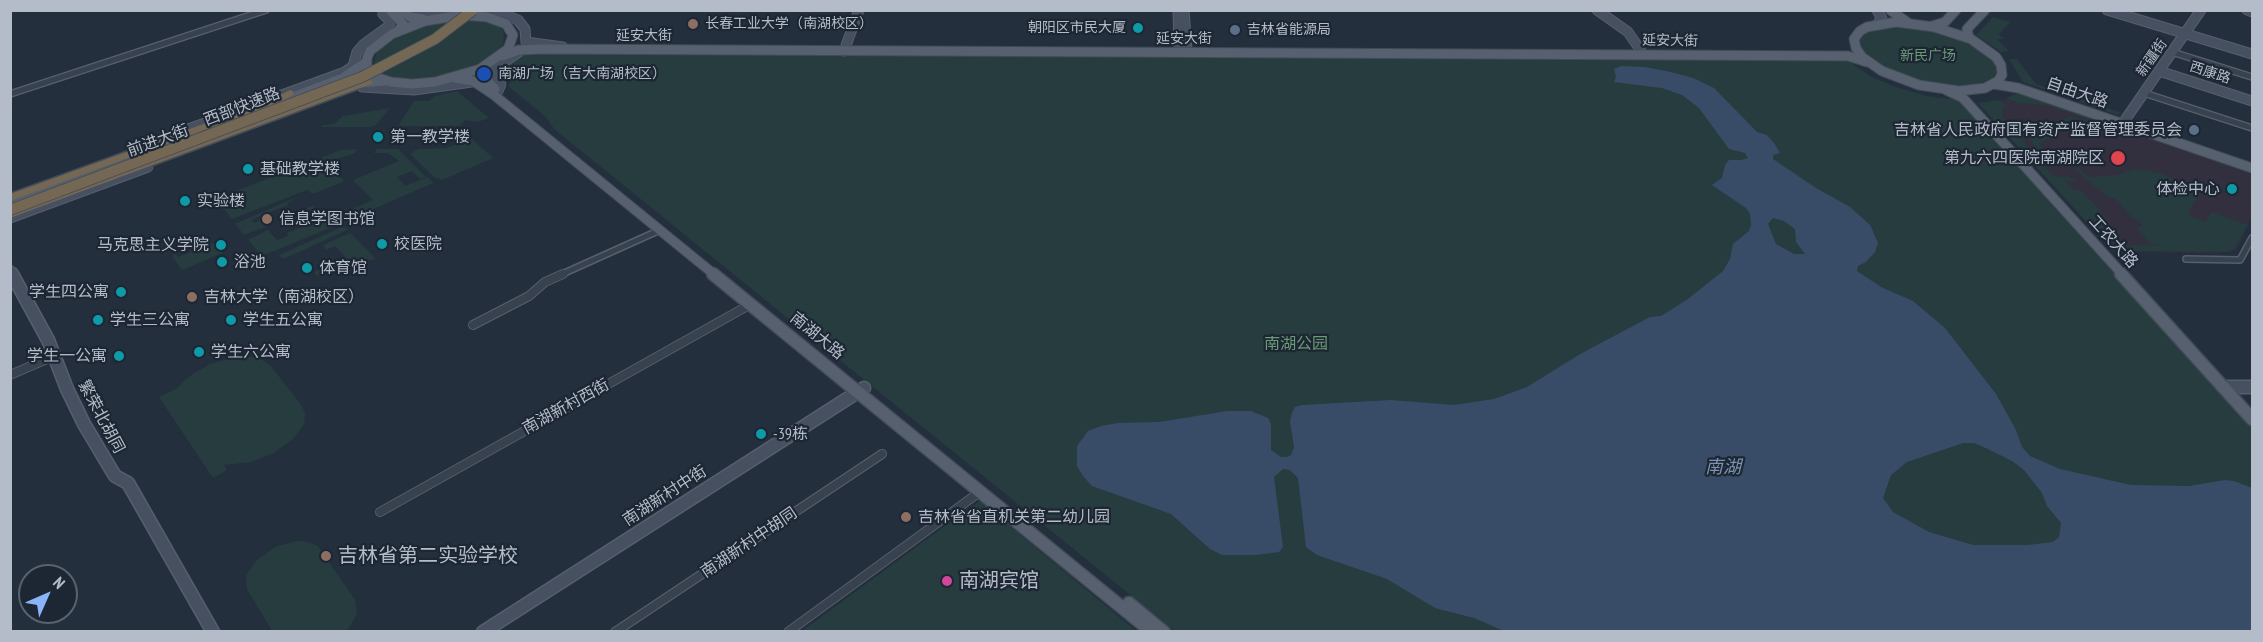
<!DOCTYPE html>
<html>
<head>
<meta charset="utf-8">
<style>
  body { margin:0 }
  #map { position:relative; width:2263px; height:642px; overflow:hidden; background:#242f3e; font-family:"PT Sans Narrow",sans-serif }
  canvas { display:block }
  .frame { position:absolute; inset:0; border:12px solid #b4bcc9; pointer-events:none }
  .north { position:absolute; left:18px; top:564px; width:60px; height:60px; box-sizing:border-box; background:#1d2633; border:2px solid #59626f; border-radius:50%; rotate:45deg; font-size:16px; font-weight:700; line-height:24px; text-align:center; color:#b4bcc9 }
  .north::after { content:''; display:block; margin:auto; width:21px; height:27px; background:#8ab4f8; clip-path:polygon(50% 0,100% 100%,50% 72%,0 100%) }
</style>
</head>
<body>
<div id="map">
<canvas width="2263" height="642"></canvas>
<div class="frame"></div>
<div class="north">N</div>
</div>
<script>
const context = document.querySelector('canvas').getContext('2d');
context.lineJoin = 'round';
function fill(path, color) {
  context.fillStyle = color;
  context.fill(path, 'evenodd');
}
function toPath(rows) {
  const path = new Path2D();
  for (const r of rows) {
    path.moveTo(r[0], r[1]);
    for (let i = 2; i < r.length; i += 2) path.lineTo(r[i], r[i + 1]);
  }
  return path;
}
function trace(path, color, width, dash) {
  context.strokeStyle = color;
  context.lineWidth = width;
  context.lineCap = dash ? 'butt' : 'round';
  context.setLineDash(dash || []);
  context.stroke(path);
}
function drawText(font, color, halo, rows, align = 'center') {
  context.font = font + ' "PT Sans Narrow","Noto Sans SC",sans-serif';
  context.lineWidth = 4.5;
  context.setLineDash([]);
  context.textBaseline = 'middle';
  context.strokeStyle = halo;
  context.fillStyle = color;
  for (const [text, x, y, turn = 0] of rows) {
    context.save();
    context.translate(x, y);
    context.rotate((+turn || 0) * Math.PI / 180);
    context.textAlign = isNaN(turn) ? turn : align;
    if (halo) context.strokeText(text, 0, 0);
    context.fillText(text, 0, 0);
    context.restore();
  }
}
const medical = toPath([
  [2018,93,2252,173,2252,216,2237,249,2230,252,2206,253,2113,251,1978,103,2005,99]
]);
const green = toPath([
  [1993,17,2010,22,1999,34,2004,39,1997,39,2009,51,2001,52,1976,35],
  [445,19,483,20,496,24,504,32,503,44,495,54,480,64,467,70,430,79,396,78,382,73,376,67,374,61,377,51,398,34],
  [1886,25,1948,32,1984,50,1996,64,1997,74,1993,79,1981,85,1957,88,1898,76,1867,57,1860,47,1860,40,1865,33],
  [566,51,1847,60,1870,76,1896,87,1927,96,1959,100,2252,427,2252,631,1175,631,554,129,546,117,508,86,511,81,498,72,522,55,552,54],
  [2009,59,2017,59,2036,84,2122,113,2117,115,2023,82],
  [457,91,489,118,478,122,465,120,461,125,457,126,398,126,414,101,429,101,435,96],
  [2018,93,2165,143,2165,144,2045,105,2019,103,2006,98],
  [1999,100,2006,106,2002,109,2002,116,2022,137,2030,152,2053,176,2069,177,2078,181,2065,181,2073,190,2081,190,2107,219,2103,219,2117,233,2112,234,2121,242,2104,241,1978,103],
  [390,108,376,125,371,127,321,127,323,125,334,124,343,116],
  [2070,117,2080,119,2112,131,2109,132,2088,127,2070,131,2058,124,2059,120],
  [2028,126,2045,129,2055,135,2039,143,2045,152,2035,147,2027,134],
  [471,138,493,158,442,180,434,177,410,154,418,149,447,148],
  [357,149,355,153,322,164,345,181,315,193,311,193,307,190,232,219,218,202,223,196,341,150],
  [377,149,398,149,426,177,420,179,412,171,397,177,405,186,428,177,433,183,339,224,333,217,373,200,353,180,399,161,388,153,374,153],
  [2078,167,2089,177,2116,175,2135,169,2159,173,2198,189,2199,192,2189,212,2191,217,2206,222,2211,212,2248,225,2235,248,2228,252,2113,251,2109,246,2165,245,2151,244,2137,228,2142,226,2141,222,2131,216,2116,199,2108,197,2085,178,2076,169],
  [297,197,287,203,288,205,251,220,254,223,261,220,266,227,244,235,235,224],
  [313,206,331,227,330,228,262,256,248,240,268,230,277,240,288,236,287,233,317,221,307,208],
  [342,227,349,229,286,258,281,258,279,255],
  [350,233,376,259,349,264,317,276,314,272,346,258,335,246,326,250,323,245],
  [213,243,222,253,185,269,181,269,172,256,175,253,178,257],
  [253,357,263,360,270,365,302,406,305,414,304,424,293,439,274,453,251,462,224,465,227,470,213,478,159,397,176,389,190,376,210,364,232,358],
  [980,501,1136,631,802,631,953,520],
  [296,541,309,542,318,546,355,600,357,614,347,631,272,631,247,589,246,575,257,560,275,547]
]);
const water = toPath([
  [1621,66,1645,67,1671,72,1693,78,1714,88,1757,132,1767,135,1774,143,1780,153,1773,155,1773,159,1816,188,1850,207,1870,225,1878,243,1875,252,1866,262,1858,266,1857,271,1881,287,1913,301,1945,328,1996,394,2016,430,2022,447,2030,456,2060,469,2131,485,2189,486,2225,480,2234,481,2252,488,2252,631,1504,631,1474,618,1435,608,1387,579,1317,555,1306,547,1298,478,1290,470,1283,469,1274,477,1283,547,1279,552,1255,555,1222,555,1210,549,1171,514,1092,486,1083,476,1077,466,1077,446,1088,431,1101,426,1118,423,1159,422,1227,411,1251,411,1268,418,1271,424,1271,450,1281,457,1287,457,1291,455,1294,447,1290,421,1292,413,1295,407,1302,405,1391,400,1454,405,1494,399,1527,387,1582,353,1650,317,1661,316,1688,299,1723,271,1730,259,1733,244,1749,231,1751,225,1750,214,1746,208,1712,185,1722,178,1725,165,1729,160,1742,160,1748,158,1745,153,1729,149,1699,108,1682,95,1662,88,1614,82,1616,77,1614,69],
  [1773,218,1784,221,1795,229,1796,242,1805,254,1794,254,1776,244,1768,224],
  [1963,443,1974,443,1988,449,2012,461,2024,470,2042,493,2047,506,2061,523,2059,537,2053,542,2028,545,1973,545,1929,532,1893,512,1883,498,1891,475,1907,462]
]);
const streetFar1 = toPath([
  [2172,52,2252,77],
  [2144,93,2252,128],
  [10,94,266,10],
  [2186,259,2240,260,2252,238],
  [560,275,660,230]
]);
const street = toPath([
  [473,325,529,296,545,282,563,274],
  [10,375,54,356],
  [380,512,751,304],
  [615,632,882,454],
  [788,632,981,491]
]);
const secondaryFar1 = toPath([
  [411,10,423,16,453,10],
  [494,10,518,20,525,29,526,42,563,47],
  [1178,10,1179,50,1182,52,1187,50,1184,10],
  [1597,10,1628,32,1643,54],
  [1877,10,1882,19,1877,24],
  [2107,10,2252,54],
  [2247,10,2252,12],
  [844,51,859,10],
  [2159,71,2252,101],
  [362,87,414,90,472,82],
  [498,91,501,84,491,71,519,52],
  [2125,120,2201,10],
  [161,139,345,72,353,66,357,52,363,45,389,26,390,21,383,14,386,10],
  [10,218,148,167],
  [10,270,13,275]
]);
const secondary = toPath([
  [12,274,48,340,67,389,84,424,115,476,128,483,213,632],
  [2224,387,2252,387],
  [483,632,864,388]
]);
const primaryFar1 = toPath([
  [390,10,403,24,398,31],
  [401,10,410,17,423,19],
  [1890,10,1907,22],
  [462,15,487,17,506,24,513,35,508,49,480,69,435,82,412,84,391,82,376,77,367,69,367,58,370,51,392,34,425,21,462,15],
  [1896,22,1934,27,1971,39,1996,57,2001,65,2002,75,1998,81,1985,88,1959,91,1919,85,1882,71,1862,57,1856,48,1854,39,1860,31,1867,27,1896,22],
  [1932,26,1945,22,1956,10],
  [1969,38,1967,29,1985,10],
  [502,56,519,50,544,49,1848,56,1867,62],
  [483,68,480,73,495,89],
  [455,78,473,81,494,95,715,275],
  [360,83,385,81],
  [1994,84,2018,88,2252,168],
  [1946,90,1963,98,2123,275],
  [269,106,343,78,366,62],
  [10,202,195,133]
]);
const primary = toPath([
  [713,274,1152,632],
  [2121,274,2252,419],
  [1129,603,1164,632]
]);
const highway = toPath([
  [368,79,373,82,371,84,10,218,10,211,368,79],
  [290,90,293,91,293,95,276,104,10,201,10,194,270,100,290,90]
]);
const highwayBridge = toPath([
  [10,210,362,77,435,39,473,10]
]);
const markers = [
  [693,24,6,"#8d6e63"],
  [1138,28,6,"#0f9aa8"],
  [1235,30,6,"#5c6f8a"],
  [484,74,8,"#1a4fb4"],
  [2194,130,6,"#5c6f8a"],
  [378,137,6,"#0f9aa8"],
  [2118,158,8,"#e0444e"],
  [248,169,6,"#0f9aa8"],
  [2232,189,6,"#0f9aa8"],
  [185,201,6,"#0f9aa8"],
  [267,219,6,"#8d6e63"],
  [382,244,6,"#0f9aa8"],
  [221,245,6,"#0f9aa8"],
  [222,262,6,"#0f9aa8"],
  [307,268,6,"#0f9aa8"],
  [121,292,6,"#0f9aa8"],
  [192,297,6,"#8d6e63"],
  [98,320,6,"#0f9aa8"],
  [231,320,6,"#0f9aa8"],
  [199,352,6,"#0f9aa8"],
  [119,356,6,"#0f9aa8"],
  [761,434,6,"#0f9aa8"],
  [906,517,6,"#8d6e63"],
  [326,556,6,"#8d6e63"],
  [947,581,6,"#d1479c"]
];
const farPoinames = [
  ["长春工业大学（南湖校区）",705,24],
  ["朝阳区市民大厦",1126,28,"right"],
  ["吉林省能源局",1247,30],
  ["南湖广场（吉大南湖校区）",498,74]
];
const farStreetnames = [
  ["延安大街",644,36],
  ["延安大街",1184,39],
  ["延安大街",1670,41,1],
  ["新疆街",2152,58,-55],
  ["西康路",2210,73,18]
];
const farParknames = [
  ["新民广场",1928,56]
];
const streetNames = [
  ["自由大路",2077,93,19],
  ["西部快速路",242,107,-21],
  ["前进大街",158,141,-20],
  ["工农大路",2113,242,48],
  ["南湖大路",817,336,39],
  ["南湖新村西街",566,407,-29],
  ["繁荣北胡同",101,417,62],
  ["南湖新村中街",665,496,-33],
  ["南湖新村中胡同",749,543,-34]
];
const poiNames = [
  ["吉林省人民政府国有资产监督管理委员会",2182,130,"right"],
  ["第一教学楼",390,137],
  ["第九六四医院南湖院区",2104,158,"right"],
  ["基础教学楼",260,169],
  ["体检中心",2220,189,"right"],
  ["实验楼",197,201],
  ["信息学图书馆",279,219],
  ["校医院",394,244],
  ["马克思主义学院",209,245,"right"],
  ["浴池",234,262],
  ["体育馆",319,268],
  ["学生四公寓",109,292,"right"],
  ["吉林大学（南湖校区）",204,297],
  ["学生三公寓",110,320],
  ["学生五公寓",243,320],
  ["学生六公寓",211,352],
  ["学生一公寓",107,356,"right"],
  ["-39栋",773,434],
  ["吉林省省直机关第二幼儿园",918,517]
];
const parkNames = [
  ["南湖公园",1296,344]
];
const waterNames = [
  ["南湖",1723,468]
];
const nearPoinames = [
  ["吉林省第二实验学校",338,556],
  ["南湖宾馆",959,581]
];
fill(medical, '#32303f');
fill(green, '#263c3f');
fill(water, '#394c67');
trace(streetFar1, '#565f6c', 8);
trace(street, '#565f6c', 10);
trace(secondaryFar1, '#565f6c', 11);
trace(secondary, '#565f6c', 15);
trace(primaryFar1, '#414a57', 11);
trace(primary, '#414a57', 15);
trace(highway, '#434c59', 3);
trace(streetFar1, '#38414e', 5);
trace(street, '#38414e', 8);
trace(secondaryFar1, '#465061', 9);
trace(secondary, '#465061', 12);
trace(primaryFar1, '#56606e', 9);
trace(primary, '#56606e', 12);
fill(highway, '#746855');
trace(highwayBridge, '#434c59', 12, []);
trace(highwayBridge, '#746855', 10);
for (const [x, y, r, color] of markers) {
  const dot = new Path2D();
  dot.arc(x, y, r, 0, 2 * Math.PI);
  context.fillStyle = color;
  context.fill(dot);
  trace(dot, '#1d2633', 2);
}
drawText('14px', '#b4bcc9', '#1d2633', farPoinames, 'left');
drawText('14px', '#b4bcc9', '#1d2633', farStreetnames);
drawText('14px', '#6b9a76', '#1d2633', farParknames);
drawText('16px', '#b4bcc9', '#1d2633', streetNames);
drawText('16px', '#b4bcc9', '#1d2633', poiNames, 'left');
drawText('16px', '#6b9a76', '#1d2633', parkNames);
drawText('italic 18px', '#7c92b1', '#1d2633', waterNames);
drawText('20px', '#b4bcc9', '#1d2633', nearPoinames, 'left');
</script>
</body>
</html>
